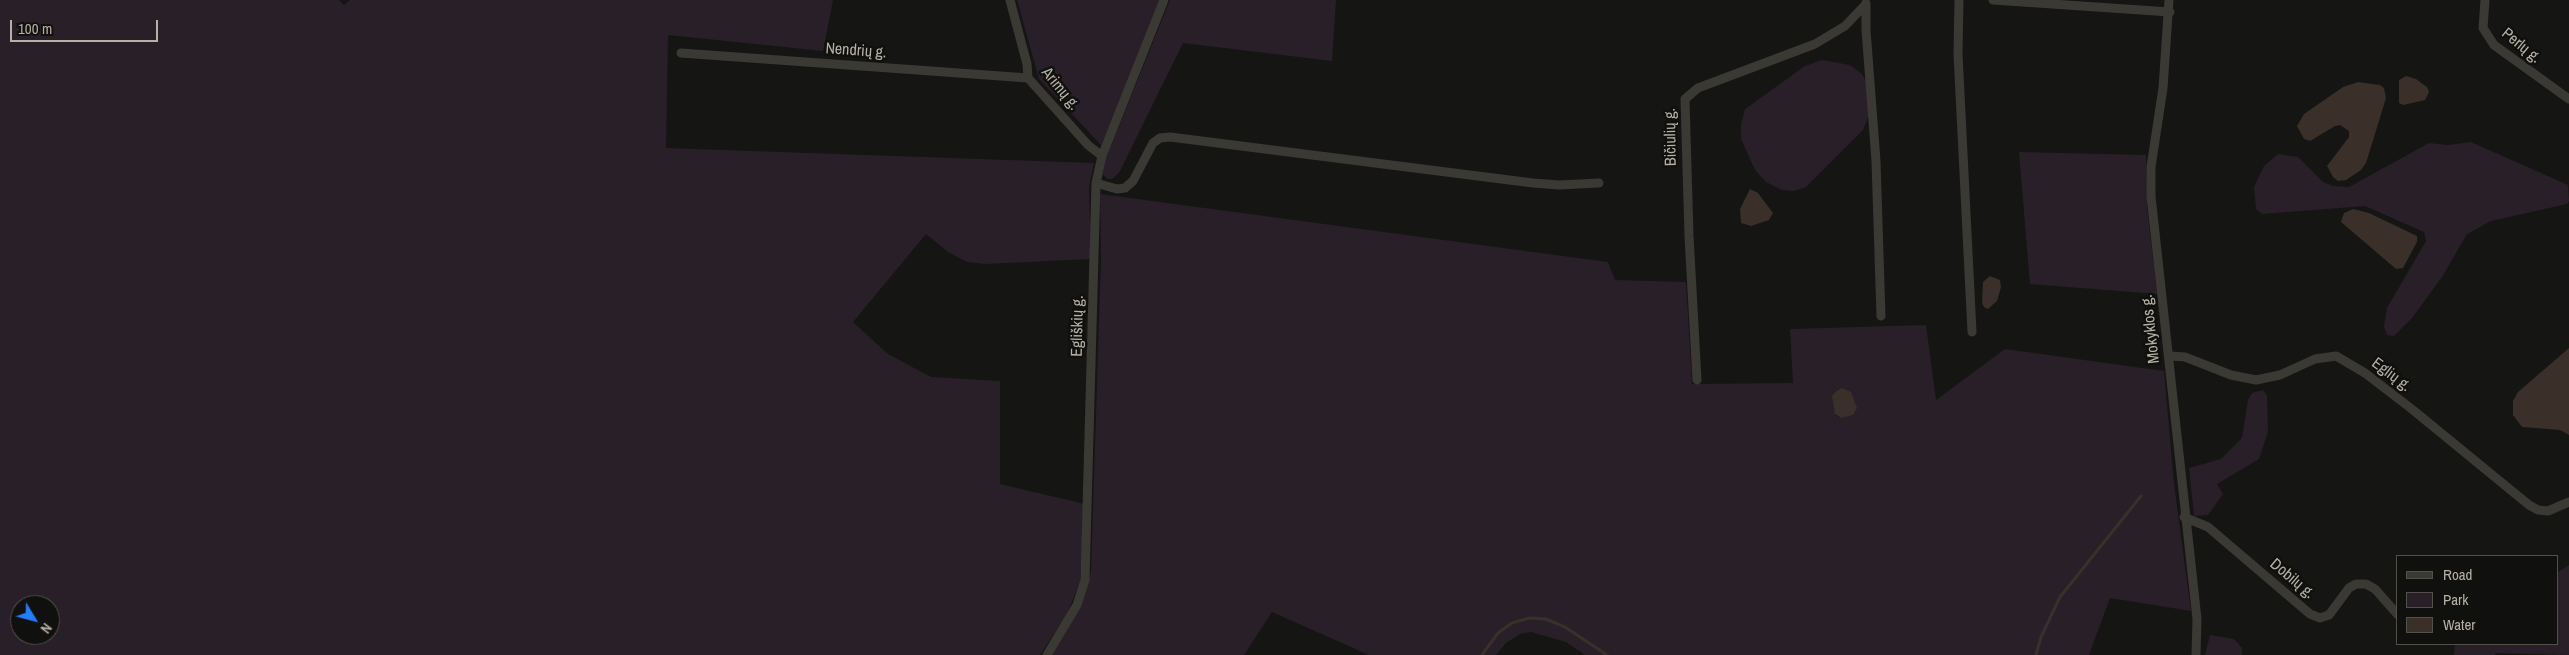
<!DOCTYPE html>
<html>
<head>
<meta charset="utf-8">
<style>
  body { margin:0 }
  #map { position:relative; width:2569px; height:655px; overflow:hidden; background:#151513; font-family:"Archivo Narrow",sans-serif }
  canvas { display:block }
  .legend { position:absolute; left:2396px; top:555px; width:162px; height:90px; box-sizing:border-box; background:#10100e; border:1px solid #53504a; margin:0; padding:6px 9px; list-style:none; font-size:15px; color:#b7b0a4 }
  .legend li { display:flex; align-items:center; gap:10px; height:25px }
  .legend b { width:25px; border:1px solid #53504a }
  .north { position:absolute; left:10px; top:595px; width:50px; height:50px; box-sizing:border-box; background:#10100e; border:1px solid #53504a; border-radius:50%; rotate:127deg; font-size:14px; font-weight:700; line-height:20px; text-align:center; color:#b7b0a4 }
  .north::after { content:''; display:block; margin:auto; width:18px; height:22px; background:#227eff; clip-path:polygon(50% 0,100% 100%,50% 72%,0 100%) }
  .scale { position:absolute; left:10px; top:20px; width:148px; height:22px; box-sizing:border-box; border:2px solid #b7b0a4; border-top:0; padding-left:6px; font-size:15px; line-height:18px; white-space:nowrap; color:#b7b0a4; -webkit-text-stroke:4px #10100e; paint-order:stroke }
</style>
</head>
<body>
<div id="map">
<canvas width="2569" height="655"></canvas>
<ul class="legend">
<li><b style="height:6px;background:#3b3934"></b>Road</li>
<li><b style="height:14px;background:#291f28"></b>Park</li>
<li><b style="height:14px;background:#3a2f29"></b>Water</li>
</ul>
<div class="north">N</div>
<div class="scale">100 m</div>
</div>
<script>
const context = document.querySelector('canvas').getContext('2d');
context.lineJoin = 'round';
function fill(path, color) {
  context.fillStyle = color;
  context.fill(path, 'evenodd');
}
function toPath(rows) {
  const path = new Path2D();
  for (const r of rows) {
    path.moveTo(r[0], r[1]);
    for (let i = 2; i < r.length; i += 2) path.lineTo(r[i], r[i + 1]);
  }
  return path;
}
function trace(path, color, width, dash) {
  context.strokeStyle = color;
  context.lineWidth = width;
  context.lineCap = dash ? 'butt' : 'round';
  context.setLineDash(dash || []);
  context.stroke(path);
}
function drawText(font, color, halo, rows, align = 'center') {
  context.font = font + ' "Archivo Narrow",sans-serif';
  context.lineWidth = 5;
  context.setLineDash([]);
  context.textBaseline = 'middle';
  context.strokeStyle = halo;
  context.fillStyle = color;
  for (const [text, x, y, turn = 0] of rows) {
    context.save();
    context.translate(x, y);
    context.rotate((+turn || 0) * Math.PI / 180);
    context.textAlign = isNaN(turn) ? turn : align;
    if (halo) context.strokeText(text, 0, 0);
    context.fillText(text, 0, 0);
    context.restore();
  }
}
const green = toPath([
  [0,0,339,0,344,5,350,0,833,0,823,51,668,35,666,148,1094,163,1089,187,1091,259,985,264,967,262,948,252,926,234,853,322,888,354,931,377,1000,381,1000,484,1085,504,1080,582,1067,614,1040,655,0,655],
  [20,605,50,605,50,635,20,635],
  [1017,0,1161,0,1122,99,1101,145,1039,79],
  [1170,0,1336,0,1332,61,1183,43,1119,173,1112,179,1108,179,1103,175,1105,161],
  [1822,60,1850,65,1862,74,1867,83,1869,115,1863,130,1806,187,1794,191,1782,190,1766,182,1755,170,1741,139,1741,124,1745,109,1805,66],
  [2471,142,2568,185,2569,201,2567,204,2491,221,2467,234,2442,277,2412,318,2394,336,2387,335,2384,326,2387,308,2426,241,2424,232,2365,206,2262,214,2256,209,2254,187,2264,166,2278,154,2298,157,2323,182,2333,186,2349,187,2429,143,2448,145],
  [2019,152,2146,155,2147,207,2157,294,2030,284],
  [1100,194,1608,262,1615,280,1686,282,1692,384,1793,383,1790,329,1926,325,1936,400,2005,349,2164,371,2174,484,2191,611,2110,598,2089,655,1585,655,1566,642,1531,632,1520,634,1506,643,1496,655,1369,655,1272,612,1244,655,1052,655,1081,606,1091,572,1101,259],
  [1838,389,1841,418,1836,416,1834,393],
  [2263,390,2267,395,2268,432,2259,459,2217,484,2223,494,2208,515,2194,516,2189,468,2221,459,2242,438,2248,400,2252,393],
  [2569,565,2569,655,2496,653,2495,655,2454,655,2455,644,2558,644,2558,572],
  [2210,635,2234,639,2242,648,2242,655,2205,655]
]);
const water = toPath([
  [2406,76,2416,79,2427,87,2429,92,2425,100,2403,105,2399,103,2399,80],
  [2358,82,2380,85,2384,88,2386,98,2366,163,2361,170,2346,180,2338,181,2333,177,2327,166,2349,137,2349,131,2340,125,2335,126,2310,141,2304,139,2297,126,2304,114,2343,87],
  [1750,189,1758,193,1773,213,1769,220,1751,226,1741,223,1740,209],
  [2353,209,2369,213,2417,236,2417,242,2403,268,2396,269,2341,222,2344,213],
  [1990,276,2000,280,2001,287,1997,301,1988,309,1984,307,1982,303,1983,282],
  [2569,348,2569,435,2560,430,2522,427,2513,415,2513,401,2518,392],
  [1842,388,1851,392,1857,408,1853,415,1841,418,1835,414,1832,396,1836,391]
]);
const stream = toPath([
  [1482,655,1498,633,1512,623,1529,618,1546,619,1565,627,1607,655],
  [2036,655,2041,637,2060,597,2141,496]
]);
const minor = toPath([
  [1010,0,1027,64,1028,78,1088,145,1102,156],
  [1959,0,1958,54,1972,332],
  [1993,0,2170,12],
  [2169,0,2163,88,2151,167,2151,196,2197,619,2196,655],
  [2485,0,2483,28,2494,45,2569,99],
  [1866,3,1866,30,1876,161,1881,316],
  [681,53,1028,78],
  [1096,183,1117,189,1125,188,1133,181,1153,143,1160,138,1170,137,1533,183,1559,185,1599,183],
  [2170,356,2185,357,2231,375,2256,380,2280,375,2315,359,2336,356,2365,373,2413,410,2529,505,2538,510,2548,511,2569,502],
  [1697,380,1689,236,1685,99,1698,88,1815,44,1845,26,1866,4],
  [2184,517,2208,527,2310,614,2320,618,2329,615,2349,588,2356,584,2366,584,2375,589,2398,615],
  [1047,655,1077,605,1085,580,1096,183,1102,156,1164,0]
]);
const streetNames = [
  ["Perlų g.",2521,46,39],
  ["Nendrių g.",856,51,4],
  ["Arimų g.",1060,89,51],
  ["Bičiulių g.",1671,137,-91],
  ["Egliškių g.",1078,326,-89],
  ["Mokyklos g.",2151,329,-96],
  ["Eglių g.",2391,375,37],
  ["Dobilų g.",2292,579,40]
];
fill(green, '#291f28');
fill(water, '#3a2f29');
trace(stream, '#3a2f29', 3);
trace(minor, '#3b3934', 9);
drawText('16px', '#b7b0a4', '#10100e', streetNames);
</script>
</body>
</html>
